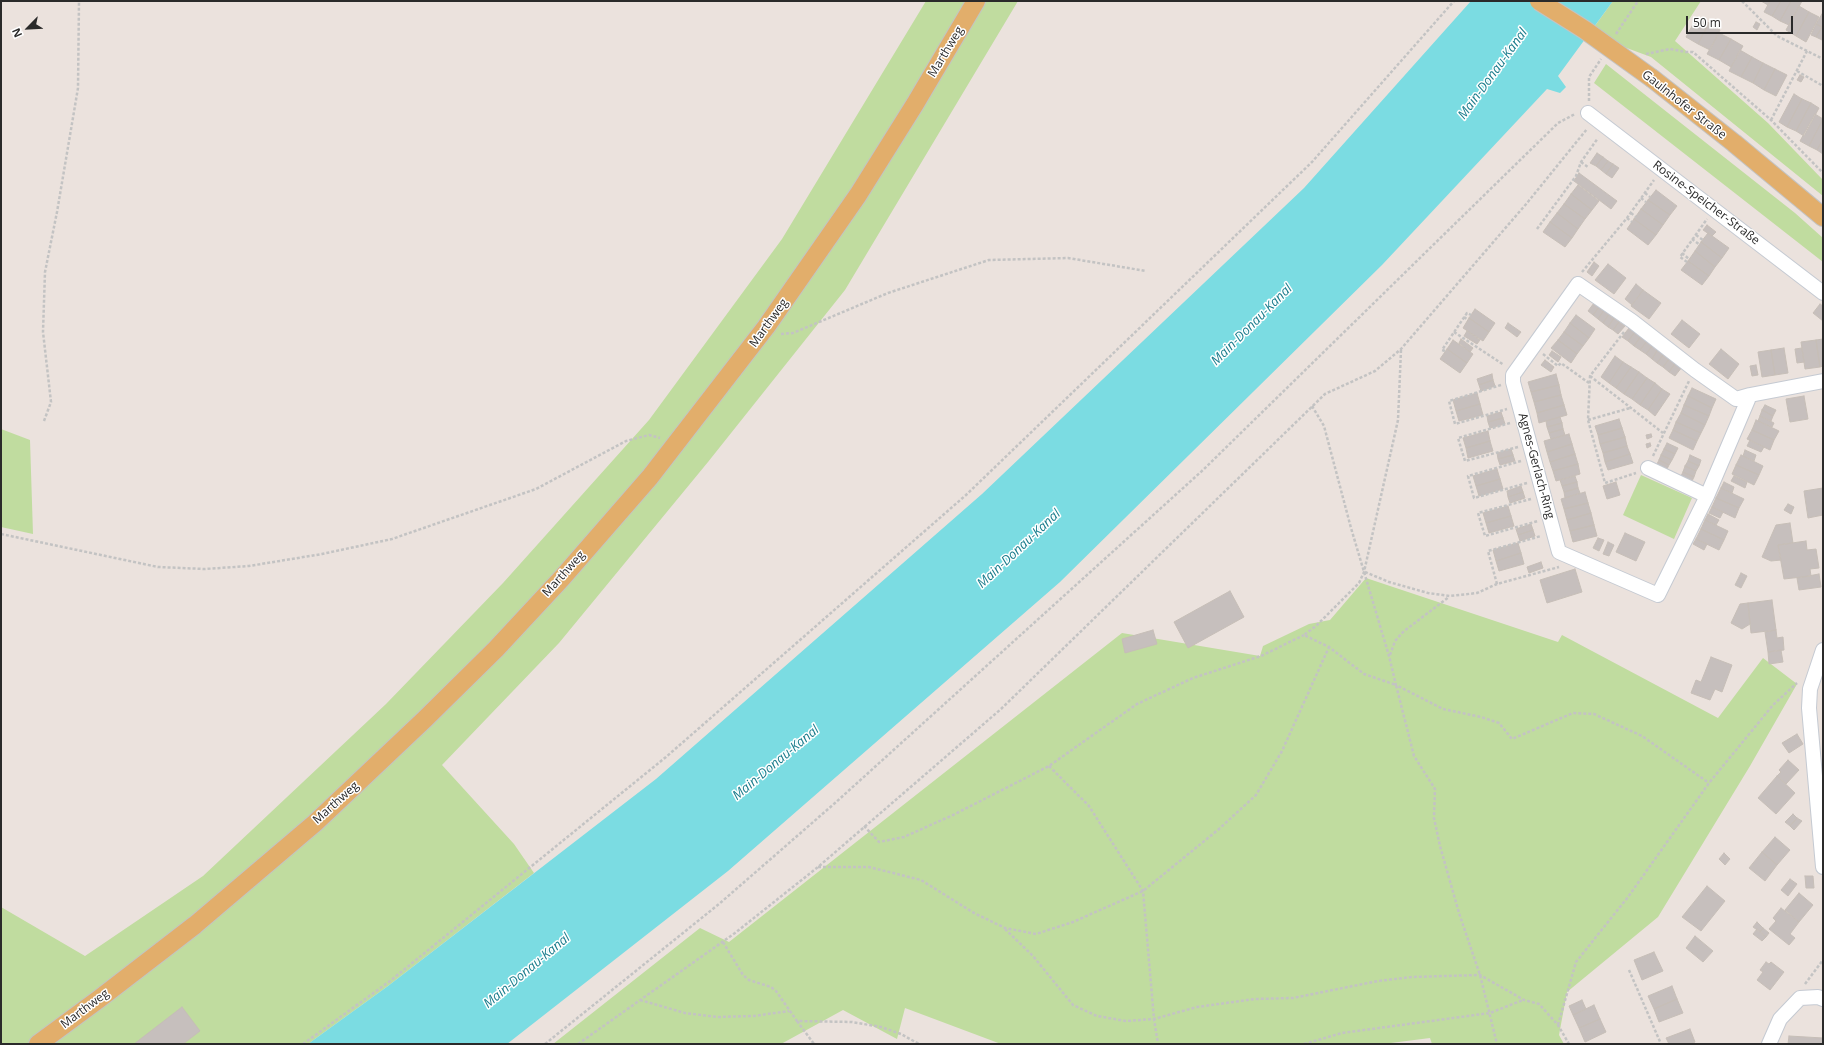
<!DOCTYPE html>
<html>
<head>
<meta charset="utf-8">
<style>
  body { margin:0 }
  #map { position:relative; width:1824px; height:1045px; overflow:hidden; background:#ebe2dd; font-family:"Open Sans",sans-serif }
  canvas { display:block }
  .frame { position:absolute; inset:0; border:2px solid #2a2a2a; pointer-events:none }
  .north { position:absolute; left:8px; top:8px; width:40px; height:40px; -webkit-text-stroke:3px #fff; paint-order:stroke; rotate:246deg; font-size:11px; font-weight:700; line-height:16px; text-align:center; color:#2a2a2a }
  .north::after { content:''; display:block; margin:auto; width:14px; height:18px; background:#2a2a2a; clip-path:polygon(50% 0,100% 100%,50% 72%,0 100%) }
  .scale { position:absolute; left:1686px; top:16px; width:107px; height:18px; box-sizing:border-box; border:2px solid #2a2a2a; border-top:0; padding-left:5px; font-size:12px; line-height:14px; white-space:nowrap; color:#2a2a2a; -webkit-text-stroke:3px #fff; paint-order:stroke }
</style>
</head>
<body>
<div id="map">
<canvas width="1824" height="1045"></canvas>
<div class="frame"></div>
<div class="north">N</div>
<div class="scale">50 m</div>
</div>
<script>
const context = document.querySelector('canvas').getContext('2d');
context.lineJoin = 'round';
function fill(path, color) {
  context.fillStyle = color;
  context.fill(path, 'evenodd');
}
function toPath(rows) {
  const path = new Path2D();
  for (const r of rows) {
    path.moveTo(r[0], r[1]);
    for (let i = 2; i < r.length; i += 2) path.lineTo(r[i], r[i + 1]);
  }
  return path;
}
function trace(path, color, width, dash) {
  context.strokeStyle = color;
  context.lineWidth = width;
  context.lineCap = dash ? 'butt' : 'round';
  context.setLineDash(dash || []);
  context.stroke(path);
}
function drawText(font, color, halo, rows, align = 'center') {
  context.font = font + ' "Open Sans",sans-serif';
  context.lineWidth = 3;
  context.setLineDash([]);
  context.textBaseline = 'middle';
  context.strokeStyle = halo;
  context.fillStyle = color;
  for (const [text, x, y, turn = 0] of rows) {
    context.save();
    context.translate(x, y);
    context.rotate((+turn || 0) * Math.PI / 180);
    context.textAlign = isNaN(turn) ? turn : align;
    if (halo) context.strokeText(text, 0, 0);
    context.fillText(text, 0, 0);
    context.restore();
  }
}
const green = toPath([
  [926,1,1018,1,845,290,708,462,559,643,442,765,514,844,534,873,388,986,308,1044,1,1044,1,907,85,956,203,876,386,704,503,583,649,420,782,239],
  [1613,1,1701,1,1675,41,1768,123,1823,180,1823,196,1651,57,1589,34],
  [1606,64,1795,213,1823,238,1823,262,1594,83],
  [1,429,30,440,33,534,1,527],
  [1641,475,1692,498,1674,539,1623,515],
  [1366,578,1558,642,1562,635,1718,718,1763,658,1797,684,1750,766,1658,917,1567,992,1559,1035,1564,1044,1432,1044,1430,1038,1383,1044,1001,1044,905,1008,897,1039,843,1010,781,1044,553,1044,700,928,729,942,1122,633,1260,656,1263,646,1309,624,1330,620]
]);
const water = toPath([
  [1471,1,1613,1,1558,76,1566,87,1560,93,1547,89,1382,265,1060,582,728,871,507,1044,308,1044,388,986,656,779,982,494,1304,188]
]);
const building = toPath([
  [1761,1,1770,1,1768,5,1761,1],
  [1770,1,1781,1,1772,16,1764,12,1770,1],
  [1781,1,1791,1,1780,21,1772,16,1781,1],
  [1791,1,1802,1,1789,25,1780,21,1791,1],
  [1799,6,1809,12,1796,36,1786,30,1799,6],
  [1809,12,1819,17,1806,42,1796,36,1809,12],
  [1822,14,1823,24,1822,27,1816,24,1822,14],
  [1697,17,1709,23,1698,44,1686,37,1697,17],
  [1756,22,1760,24,1757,30,1753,27,1756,22],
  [1709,23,1720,30,1710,50,1698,44,1709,23],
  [1816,24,1822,27,1816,37,1811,35,1816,24],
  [1822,27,1823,28,1822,40,1816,37,1822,27],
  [1719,33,1731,39,1719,60,1707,54,1719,33],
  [1731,39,1743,46,1731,67,1719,60,1731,39],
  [1740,50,1752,57,1741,77,1729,71,1740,50],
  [1752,57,1763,63,1753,83,1741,77,1752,57],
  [1763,63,1775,69,1764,90,1753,83,1763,63],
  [1775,69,1787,75,1776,96,1764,90,1775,69],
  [1800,75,1804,77,1801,82,1797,80,1800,75],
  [1794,94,1802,99,1787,127,1779,122,1794,94],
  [1802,99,1811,103,1796,131,1787,127,1802,99],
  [1811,103,1819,108,1804,136,1796,131,1811,103],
  [1815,114,1823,119,1809,146,1800,141,1815,114],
  [1823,119,1823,139,1817,150,1809,146,1823,119],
  [1823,139,1823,154,1817,150,1823,139],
  [1597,153,1603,157,1596,166,1590,163,1597,153],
  [1603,157,1608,161,1601,170,1596,166,1603,157],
  [1608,161,1613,164,1606,174,1601,170,1608,161],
  [1613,164,1619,168,1612,178,1606,174,1613,164],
  [1579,173,1617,201,1611,209,1574,181,1579,173],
  [1578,185,1599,201,1592,210,1571,194,1578,185],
  [1656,190,1677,206,1670,215,1648,200,1656,190],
  [1571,194,1592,210,1585,219,1564,204,1571,194],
  [1648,200,1670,215,1663,225,1641,209,1648,200],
  [1564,204,1585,219,1578,229,1557,213,1564,204],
  [1641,209,1663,225,1656,235,1634,219,1641,209],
  [1557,213,1578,229,1572,238,1550,222,1557,213],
  [1634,219,1656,235,1648,245,1627,229,1634,219],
  [1550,222,1572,238,1565,247,1543,232,1550,222],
  [1707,225,1716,232,1712,236,1703,230,1707,225],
  [1708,233,1729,248,1722,258,1701,242,1708,233],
  [1701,242,1722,258,1715,267,1695,251,1701,242],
  [1695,251,1715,267,1709,276,1688,261,1695,251],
  [1688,261,1709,276,1702,285,1681,270,1688,261],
  [1594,262,1599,266,1592,276,1587,272,1594,262],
  [1608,264,1626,278,1614,294,1595,280,1608,264],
  [1636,284,1643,290,1632,305,1625,299,1636,284],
  [1643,290,1661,303,1649,319,1631,306,1643,290],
  [1594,303,1599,307,1593,315,1588,311,1594,303],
  [1820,304,1823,306,1823,321,1813,313,1820,304],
  [1599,307,1604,310,1598,319,1593,315,1599,307],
  [1475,309,1495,323,1489,332,1469,318,1475,309],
  [1604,310,1609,314,1603,323,1598,319,1604,310],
  [1609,314,1614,318,1608,327,1603,323,1609,314],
  [1576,315,1595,329,1589,338,1570,323,1576,315],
  [1469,318,1489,332,1483,341,1463,328,1469,318],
  [1614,318,1619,322,1613,330,1608,327,1614,318],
  [1682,320,1700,334,1689,348,1671,334,1682,320],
  [1619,322,1625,326,1618,334,1613,330,1619,322],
  [1508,323,1521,332,1517,337,1505,328,1508,323],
  [1570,323,1589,338,1583,346,1564,332,1570,323],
  [1629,328,1635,332,1628,341,1622,337,1629,328],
  [1467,331,1480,340,1477,344,1464,336,1467,331],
  [1564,332,1583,346,1577,354,1558,340,1564,332],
  [1635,332,1641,336,1634,346,1628,341,1635,332],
  [1641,336,1647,341,1640,350,1634,346,1641,336],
  [1461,339,1473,348,1470,352,1459,343,1461,339],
  [1823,339,1823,366,1820,367,1816,340,1823,339],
  [1453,340,1473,354,1467,363,1447,349,1453,340],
  [1558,340,1577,354,1571,363,1551,348,1558,340],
  [1816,340,1820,367,1805,369,1801,342,1816,340],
  [1647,341,1653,345,1646,354,1640,350,1647,341],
  [1653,345,1658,349,1652,359,1646,354,1653,345],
  [1784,348,1788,373,1775,375,1771,350,1784,348],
  [1802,348,1804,362,1797,363,1795,349,1802,348],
  [1447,349,1467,363,1460,373,1440,359,1447,349],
  [1658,349,1664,354,1657,363,1652,359,1658,349],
  [1721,349,1739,364,1728,379,1709,364,1721,349],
  [1771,350,1775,375,1762,377,1758,352,1771,350],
  [1552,351,1561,357,1558,362,1549,355,1552,351],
  [1664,354,1670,358,1663,367,1657,363,1664,354],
  [1615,356,1623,362,1609,383,1601,377,1615,356],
  [1670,358,1676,362,1669,372,1663,367,1670,358],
  [1545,360,1554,367,1551,372,1541,365,1545,360],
  [1623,362,1631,367,1616,388,1609,383,1623,362],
  [1676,362,1682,367,1675,376,1669,372,1676,362],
  [1756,365,1758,375,1752,376,1750,366,1756,365],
  [1631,367,1639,372,1624,394,1616,388,1631,367],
  [1639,372,1647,378,1632,399,1624,394,1639,372],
  [1492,374,1493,380,1479,385,1477,379,1492,374],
  [1556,374,1559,385,1531,392,1528,382,1556,374],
  [1647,378,1655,383,1640,405,1632,399,1647,378],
  [1493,380,1495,386,1481,391,1479,385,1493,380],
  [1655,383,1662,389,1648,410,1640,405,1655,383],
  [1559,385,1561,395,1534,402,1531,392,1559,385],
  [1692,388,1716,399,1712,408,1688,396,1692,388],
  [1662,389,1670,394,1655,416,1648,410,1662,389],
  [1477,393,1480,404,1456,411,1453,400,1477,393],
  [1561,395,1564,405,1537,413,1534,402,1561,395],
  [1688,396,1712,408,1709,416,1684,405,1688,396],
  [1804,396,1808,419,1790,422,1786,399,1804,396],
  [1480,404,1483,415,1459,421,1456,411,1480,404],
  [1564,405,1567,415,1539,423,1537,413,1564,405],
  [1684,405,1709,416,1705,425,1681,413,1684,405],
  [1765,405,1776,410,1773,416,1762,410,1765,405],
  [1762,410,1773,416,1771,421,1760,416,1762,410],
  [1501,412,1503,418,1488,422,1487,416,1501,412],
  [1681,413,1705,425,1701,433,1676,422,1681,413],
  [1760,416,1774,423,1772,427,1758,421,1760,416],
  [1560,417,1562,423,1547,427,1546,421,1560,417],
  [1503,418,1505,424,1490,428,1488,422,1503,418],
  [1619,419,1622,428,1598,435,1595,426,1619,419],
  [1756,420,1779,431,1774,440,1752,430,1756,420],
  [1676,422,1701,433,1697,441,1673,430,1676,422],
  [1562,423,1563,429,1549,433,1547,427,1562,423],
  [1622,428,1625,437,1600,444,1598,435,1622,428],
  [1563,429,1565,435,1551,439,1549,433,1563,429],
  [1673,430,1697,441,1693,450,1669,438,1673,430],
  [1752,430,1774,440,1770,450,1747,439,1752,430],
  [1488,431,1490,441,1466,448,1463,438,1488,431],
  [1569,434,1572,444,1547,452,1544,441,1569,434],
  [1651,434,1652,437,1647,439,1646,435,1651,434],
  [1625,437,1627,446,1603,453,1600,444,1625,437],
  [1750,440,1764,447,1761,452,1747,446,1750,440],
  [1490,441,1493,451,1468,458,1466,448,1490,441],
  [1650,443,1651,446,1647,448,1646,444,1650,443],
  [1667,443,1678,448,1675,454,1664,449,1667,443],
  [1572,444,1575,454,1550,462,1547,452,1572,444],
  [1627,446,1630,454,1605,462,1603,453,1627,446],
  [1511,449,1513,455,1498,459,1497,453,1511,449],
  [1664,449,1675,454,1672,460,1661,455,1664,449],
  [1745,450,1756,455,1754,461,1743,456,1745,450],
  [1575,454,1578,464,1553,471,1550,462,1575,454],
  [1630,454,1633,463,1608,470,1605,462,1630,454],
  [1513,455,1515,461,1500,465,1498,459,1513,455],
  [1661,455,1672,460,1669,465,1659,460,1661,455],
  [1690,455,1701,460,1699,466,1688,461,1690,455],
  [1741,455,1763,466,1759,475,1736,465,1741,455],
  [1659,460,1669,465,1666,471,1656,466,1659,460],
  [1688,461,1699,466,1696,471,1685,466,1688,461],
  [1578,464,1580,474,1556,481,1553,471,1578,464],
  [1736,465,1759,475,1754,485,1732,474,1736,465],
  [1685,466,1696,471,1694,477,1683,472,1685,466],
  [1497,469,1500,479,1476,486,1473,476,1497,469],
  [1683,472,1694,477,1691,483,1680,478,1683,472],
  [1575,476,1577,482,1562,486,1560,480,1575,476],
  [1734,476,1747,482,1745,488,1731,481,1734,476],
  [1500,479,1503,489,1479,496,1476,486,1500,479],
  [1577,482,1578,488,1564,492,1562,486,1577,482],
  [1616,482,1620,495,1607,499,1603,486,1616,482],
  [1724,482,1734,487,1732,493,1721,488,1724,482],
  [1521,486,1523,492,1508,497,1507,491,1521,486],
  [1578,488,1580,493,1565,498,1564,492,1578,488],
  [1721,488,1744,499,1739,508,1716,498,1721,488],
  [1823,488,1823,515,1808,518,1804,491,1823,488],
  [1523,492,1525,498,1510,503,1508,497,1523,492],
  [1585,492,1588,503,1564,509,1561,499,1585,492],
  [1716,498,1739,508,1735,518,1712,507,1716,498],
  [1588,503,1591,513,1567,520,1564,509,1588,503],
  [1788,504,1794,507,1791,514,1784,510,1788,504],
  [1508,506,1511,516,1486,523,1483,513,1508,506],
  [1712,507,1723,512,1720,518,1709,513,1712,507],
  [1591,513,1594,525,1570,531,1567,520,1591,513],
  [1708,514,1719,520,1716,525,1705,520,1708,514],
  [1511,516,1514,526,1489,533,1486,523,1511,516],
  [1705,520,1728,531,1724,540,1701,529,1705,520],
  [1790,523,1793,543,1778,545,1781,560,1771,561,1762,557,1776,525,1790,523],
  [1531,524,1533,530,1518,535,1516,529,1531,524],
  [1594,525,1597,536,1573,542,1570,531,1594,525],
  [1701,529,1724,540,1719,550,1696,539,1701,529],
  [1533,530,1535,536,1520,541,1518,535,1533,530],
  [1625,533,1645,542,1636,561,1616,552,1625,533],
  [1598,538,1604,540,1599,551,1593,548,1598,538],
  [1696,539,1707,544,1704,550,1693,544,1696,539],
  [1806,541,1807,550,1816,549,1819,568,1810,569,1811,576,1784,579,1778,545,1806,541],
  [1608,542,1614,545,1609,556,1603,554,1608,542],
  [1518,543,1521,553,1496,561,1493,550,1518,543],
  [1521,553,1524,564,1499,571,1496,561,1521,553],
  [1541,562,1543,568,1529,573,1527,567,1541,562],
  [1575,569,1582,592,1547,603,1540,580,1575,569],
  [1741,573,1747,576,1741,588,1735,585,1741,573],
  [1819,574,1821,587,1799,590,1797,578,1819,574],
  [1230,591,1244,617,1188,648,1174,622,1230,591],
  [1772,600,1776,630,1751,633,1748,603,1772,600],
  [1748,603,1750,624,1742,629,1731,623,1740,604,1748,603],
  [1153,630,1157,644,1125,653,1122,639,1153,630],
  [1776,630,1777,638,1783,637,1784,650,1768,652,1765,632,1776,630],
  [1781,650,1783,662,1769,664,1768,652,1781,650],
  [1711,657,1732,665,1722,692,1715,689,1710,700,1691,693,1696,680,1701,682,1711,657],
  [1797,734,1803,744,1789,753,1782,743,1797,734],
  [1788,760,1799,770,1786,784,1777,776,1781,772,1779,770,1788,760],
  [1777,776,1795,793,1776,814,1758,798,1777,776],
  [1793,814,1797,818,1790,826,1785,822,1793,814],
  [1797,818,1802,821,1794,830,1790,826,1797,818],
  [1775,837,1790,850,1777,865,1762,852,1775,837],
  [1762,852,1777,865,1765,881,1749,868,1762,852],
  [1724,853,1730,859,1725,865,1719,859,1724,853],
  [1805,876,1813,876,1814,888,1806,888,1805,876],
  [1790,879,1797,884,1788,896,1781,890,1790,879],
  [1707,886,1725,901,1701,931,1682,917,1707,886],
  [1799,893,1813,905,1799,922,1785,910,1799,893],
  [1781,908,1799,922,1790,934,1795,938,1789,945,1769,929,1776,921,1773,918,1781,908],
  [1757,922,1763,928,1760,932,1753,927,1757,922],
  [1763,928,1769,933,1766,937,1760,932,1763,928],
  [1757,929,1766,937,1762,941,1753,934,1757,929],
  [1695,936,1713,951,1703,962,1686,948,1695,936],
  [1654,952,1663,971,1642,980,1634,960,1654,952],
  [1766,962,1769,964,1771,962,1784,972,1770,990,1757,980,1763,972,1760,970,1766,962],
  [1672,986,1677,999,1654,1009,1648,996,1672,986],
  [1677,999,1683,1013,1659,1022,1654,1009,1677,999],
  [1582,1000,1586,1009,1573,1015,1569,1006,1582,1000],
  [1594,1005,1600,1019,1579,1028,1573,1015,1594,1005],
  [182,1007,200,1031,183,1044,134,1044,182,1007],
  [1600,1019,1606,1032,1585,1042,1579,1028,1600,1019],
  [1690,1029,1695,1042,1691,1044,1669,1044,1666,1038,1690,1029],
  [1789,1036,1823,1038,1823,1044,1788,1044,1789,1036]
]);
const path = toPath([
  [1742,1,1777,36,1823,59],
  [1616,34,1638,1],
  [1646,54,1670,49,1686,52,1693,52,1771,120,1823,173],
  [1797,71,1823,86],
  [1589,101,1589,77,1601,59],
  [1771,120,1807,51],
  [1581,162,1588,167],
  [1645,193,1650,197],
  [1641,198,1646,202],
  [1631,213,1636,217],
  [1627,218,1632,222],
  [1537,229,1576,176,1581,162,1598,138],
  [1696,235,1703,240],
  [1692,239,1700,245],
  [1682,253,1689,259],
  [1687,262,1680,257,1707,219],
  [1582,272,1627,218,1654,180],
  [1464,317,1468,320],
  [1454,332,1504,365],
  [1624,332,1590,376,1588,420,1605,483,1636,473],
  [781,334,793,333,888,293,989,260,1068,258,1146,271],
  [1401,350,1398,420,1364,572,1359,583,1316,626,1304,635,1329,647,1364,674,1396,685,1414,756,1435,789,1434,818,1440,846,1459,913,1480,975,1497,1044],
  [1445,351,1442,350,1467,313,1471,315],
  [1543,354,1558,366,1561,363,1589,383],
  [1590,376,1663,433],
  [1501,385,1449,401,1455,424,1507,409],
  [1312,406,1324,426,1351,528,1389,656,1396,685,1443,709,1481,717,1499,723,1512,739,1573,713,1594,714,1642,736,1709,783],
  [1588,420,1630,408],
  [44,421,51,402,43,332,45,272,57,212,78,88,79,1],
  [1510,423,1458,438,1465,461,1518,447],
  [1653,456,1689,381],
  [1521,461,1468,476,1474,498,1527,483],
  [1531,499,1478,513,1485,536,1538,521],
  [1,534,158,567,205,569,249,566,322,554,392,539,536,489,626,441,649,435,660,438],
  [1365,572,1389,582,1428,593,1450,596,1477,593,1497,584,1559,567],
  [1497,584,1488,551,1541,536],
  [1390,655,1395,641,1404,631,1449,597],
  [1049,766,1089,806,1143,891,1154,1019,1158,1044],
  [864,826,879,842,904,837,953,815,1049,766,1137,704,1193,678,1261,656,1304,635],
  [818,867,869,867,921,880,974,913,1005,928,1036,934,1073,922,1143,891,1219,829,1256,795,1282,751,1329,647],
  [1005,929,1033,956,1073,1005,1097,1016,1126,1021,1154,1019,1197,1007,1255,999,1293,998,1378,981,1412,977,1480,975,1524,1000,1539,1004,1558,1025,1569,1044],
  [723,942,743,975,749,980,771,987,776,991,797,1021,852,1022,881,1027,901,1034,919,1044],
  [1629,970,1661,1044],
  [1805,984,1823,960],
  [640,1000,685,1013,717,1017,754,1016,789,1011],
  [797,1021,814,1044],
  [1558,1025,1576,962,1628,897,1709,783,1773,705,1797,683],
  [303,1044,390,981,666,757,966,495,1312,162,1454,1],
  [545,1044,719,904,835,803,1203,470,1558,123,1575,114],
  [578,1044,735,933,818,867,1001,709,1325,394,1375,371,1401,349,1527,203,1587,129],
  [1304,1044,1342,1033,1490,1013,1523,1000]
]);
const minor = toPath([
  [1588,113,1823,293],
  [1750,395,1707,496,1658,595,1559,552,1513,382,1513,375,1578,284,1632,321,1695,370,1736,399,1750,395,1823,381],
  [1648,468,1707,496],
  [1823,650,1810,689,1809,708,1823,867],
  [1769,1044,1780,1019,1800,998,1818,997,1823,999]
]);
const major = toPath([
  [1653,79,1734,143,1823,217],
  [38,1044,99,999,195,925,315,823,425,719,496,649,562,578,650,477,766,327,858,195,915,104,976,1]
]);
const majorBridge = toPath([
  [1539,1,1585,30,1653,79]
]);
const streetNames = [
  ["Marthweg",946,52,-59],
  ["Gaulnhofer Straße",1684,105,38],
  ["Rosine-Speicher-Straße",1706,203,37],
  ["Marthweg",769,323,-54],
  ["Agnes-Gerlach-Ring",1536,466,75],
  ["Marthweg",564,574,-48],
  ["Marthweg",336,803,-42],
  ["Marthweg",85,1009,-37]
];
const waterNames = [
  ["Main-Donau-Kanal",1493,74,-54],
  ["Main-Donau-Kanal",1252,325,-45],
  ["Main-Donau-Kanal",1019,549,-43],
  ["Main-Donau-Kanal",776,763,-40],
  ["Main-Donau-Kanal",527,971,-40]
];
fill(green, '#c0dc9f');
fill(water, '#7bdce2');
fill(building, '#c6bfbd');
trace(building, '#c6beb7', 1);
trace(minor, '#c5cad2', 16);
trace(major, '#c3c3c3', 20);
trace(path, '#c3c3c3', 2.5, [3, 2]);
trace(minor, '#fff', 14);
trace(major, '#e2ae6b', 18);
trace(majorBridge, '#c3c3c3', 20, []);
trace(majorBridge, '#e2ae6b', 18);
drawText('12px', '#2a2a2a', '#fff', streetNames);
drawText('italic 13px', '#1b7d8d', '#fff', waterNames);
</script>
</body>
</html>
